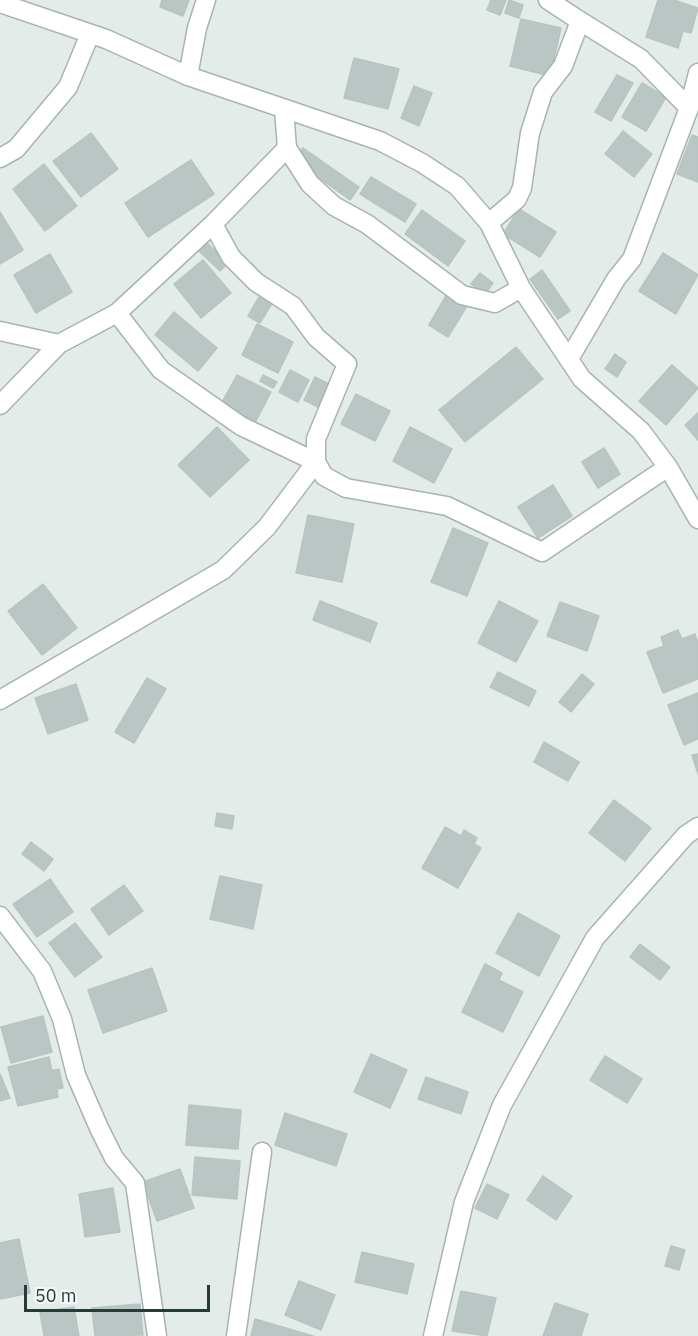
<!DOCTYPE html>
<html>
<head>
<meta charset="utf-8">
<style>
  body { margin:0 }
  #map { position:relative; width:698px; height:1336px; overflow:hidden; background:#e4ecea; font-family:"IBM Plex Sans",sans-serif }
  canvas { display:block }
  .scale { position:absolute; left:24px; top:1285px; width:186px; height:27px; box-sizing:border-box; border:3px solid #253c3b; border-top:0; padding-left:8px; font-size:18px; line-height:21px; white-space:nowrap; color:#253c3b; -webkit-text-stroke:4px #f4f9f8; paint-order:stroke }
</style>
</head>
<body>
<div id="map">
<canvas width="698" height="1336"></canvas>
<div class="scale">50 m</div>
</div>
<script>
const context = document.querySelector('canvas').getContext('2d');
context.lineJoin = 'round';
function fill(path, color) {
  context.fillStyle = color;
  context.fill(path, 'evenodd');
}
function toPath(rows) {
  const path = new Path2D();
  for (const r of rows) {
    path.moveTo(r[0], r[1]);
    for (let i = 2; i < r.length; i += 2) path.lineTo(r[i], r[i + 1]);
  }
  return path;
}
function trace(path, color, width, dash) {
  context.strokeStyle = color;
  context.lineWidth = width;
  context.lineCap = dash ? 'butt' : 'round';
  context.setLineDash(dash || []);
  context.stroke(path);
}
const building = toPath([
  [162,0,189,0,183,16,160,7,162,0],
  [491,0,506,0,500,15,487,10,491,0],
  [509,0,523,5,519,18,505,13,509,0],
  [658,0,674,0,698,8,691,33,683,31,678,48,646,37,658,0],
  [521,19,561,28,550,76,510,66,521,19],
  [354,58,399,69,388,109,344,98,354,58],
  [617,75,633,83,611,121,595,112,617,75],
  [642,83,666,97,646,131,622,117,642,83],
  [414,86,432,93,419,126,401,118,414,86],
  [623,131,652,154,634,177,605,154,623,131],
  [91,133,118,169,81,197,53,161,91,133],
  [692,135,698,137,698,182,677,174,692,135],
  [303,148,359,187,350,200,294,160,303,148],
  [191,160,214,194,148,237,125,203,191,160],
  [44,164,77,206,45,231,13,189,44,164],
  [371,177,416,204,405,222,360,194,371,177],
  [519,209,556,232,540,257,503,234,519,209],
  [422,210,465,241,448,266,405,234,422,210],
  [0,212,23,250,0,264,0,212],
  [206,242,228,263,220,271,198,250,206,242],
  [663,253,698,275,676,314,639,291,663,253],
  [50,254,72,292,36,313,14,275,50,254],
  [203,260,231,293,201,318,174,284,203,260],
  [542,270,570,311,558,319,530,279,542,270],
  [480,273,493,283,485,294,471,284,480,273],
  [447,294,467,306,448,337,429,325,447,294],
  [259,297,271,305,260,323,248,316,259,297],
  [174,312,217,348,198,371,155,335,174,312],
  [257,324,293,342,278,373,242,355,257,324],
  [516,347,543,379,465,442,439,410,516,347],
  [615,354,626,362,617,377,605,369,615,354],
  [672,365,698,388,666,425,639,401,672,365],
  [290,370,309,380,298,402,279,392,290,370],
  [237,375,271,392,256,421,221,404,237,375],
  [263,375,277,382,273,388,260,381,263,375],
  [315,377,329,384,318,407,304,400,315,377],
  [356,394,390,411,375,441,341,424,356,394],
  [698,413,698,440,685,425,698,413],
  [217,427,249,460,210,497,178,465,217,427],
  [410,427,452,449,434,483,393,461,410,427],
  [604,448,620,474,598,488,582,462,604,448],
  [553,485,572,516,538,538,518,507,553,485],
  [308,515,354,524,342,582,296,573,308,515],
  [453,528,488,543,467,596,431,582,453,528],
  [43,584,77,628,42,655,8,611,43,584],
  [320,601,377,623,370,642,313,620,320,601],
  [499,601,538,621,516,662,478,643,499,601],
  [560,602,599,616,587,651,547,636,560,602],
  [678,630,682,639,695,634,698,643,698,679,663,693,647,652,664,646,661,637,678,630],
  [498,672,536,691,529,706,490,687,498,672],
  [582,674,594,684,571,712,559,702,582,674],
  [147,678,166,689,134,743,115,732,147,678],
  [76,684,88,720,48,734,35,698,76,684],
  [698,693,698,739,684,745,668,705,698,693],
  [544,742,579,762,568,781,534,762,544,742],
  [698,754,698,774,692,755,698,754],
  [614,800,651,828,625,861,589,833,614,800],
  [217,813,234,816,232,829,215,826,217,813],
  [445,827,461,836,464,830,477,838,474,844,481,848,458,888,422,868,445,827],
  [31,842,53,859,44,871,22,854,31,842],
  [220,876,262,885,253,929,210,919,220,876],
  [50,879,73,912,37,937,13,904,50,879],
  [124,885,143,911,109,935,91,909,124,885],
  [518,913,560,936,539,976,496,953,518,913],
  [75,923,102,957,75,977,49,943,75,923],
  [640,944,670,967,660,980,630,957,640,944],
  [485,964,502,973,499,980,523,992,503,1032,462,1012,485,964],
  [152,968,167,1011,103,1033,88,990,152,968],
  [43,1016,52,1052,11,1063,1,1027,43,1016],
  [371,1054,407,1070,390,1108,354,1092,371,1054],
  [605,1056,642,1079,627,1103,590,1080,605,1056],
  [49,1057,52,1071,59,1069,63,1088,57,1089,58,1097,18,1106,8,1067,49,1057],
  [0,1074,10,1098,0,1101,0,1074],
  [426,1077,468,1092,461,1114,418,1099,426,1077],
  [189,1105,241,1110,238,1149,186,1145,189,1105],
  [285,1113,347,1134,336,1166,275,1145,285,1113],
  [195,1157,240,1161,237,1199,192,1195,195,1157],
  [180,1169,194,1208,157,1221,143,1182,180,1169],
  [543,1176,572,1196,556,1220,527,1200,543,1176],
  [487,1184,509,1195,497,1219,475,1208,487,1184],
  [113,1188,120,1232,85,1237,79,1194,113,1188],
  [19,1239,30,1293,0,1299,0,1243,19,1239],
  [671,1246,685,1250,679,1270,665,1266,671,1246],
  [362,1252,414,1264,407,1294,355,1282,362,1252],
  [299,1281,335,1295,321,1330,285,1315,299,1281],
  [461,1291,496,1298,487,1336,452,1331,461,1291],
  [555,1303,588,1314,581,1336,543,1336,555,1303],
  [140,1304,143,1335,95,1336,92,1308,140,1304],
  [74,1307,79,1336,44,1336,40,1312,74,1307],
  [255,1319,313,1336,251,1336,255,1319]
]);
const minor = toPath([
  [0,3,106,39,188,76,380,141,422,163,457,186,489,223,521,288,582,379,641,431,668,467,698,519],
  [580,21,641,59,689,108],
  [188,76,197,28,206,0],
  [284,109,287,148,310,184,334,206,367,224,462,295,495,303,521,288],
  [287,148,213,224,231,257,256,282,293,306,316,337,347,364,316,439,316,462,324,476,346,488,447,506,542,552,668,467],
  [0,158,16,149,68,87,90,34],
  [489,223,517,199,522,188,530,133,543,92,563,66,580,21,548,0],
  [0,331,59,344],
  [569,359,616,279,632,259,689,108,698,73],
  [0,405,59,344,117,313,213,224],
  [0,700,223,570,267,527,316,462,241,426,161,370,117,313],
  [0,916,42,971,62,1019,76,1075,99,1128,114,1158,135,1183,157,1336],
  [236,1336,262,1152],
  [433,1336,464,1202,502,1105,595,938,686,835,698,827]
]);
fill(building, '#bac6c4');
trace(building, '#b7c5c2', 1.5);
trace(minor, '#a7b4b2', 21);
trace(minor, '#fff', 18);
</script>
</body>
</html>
